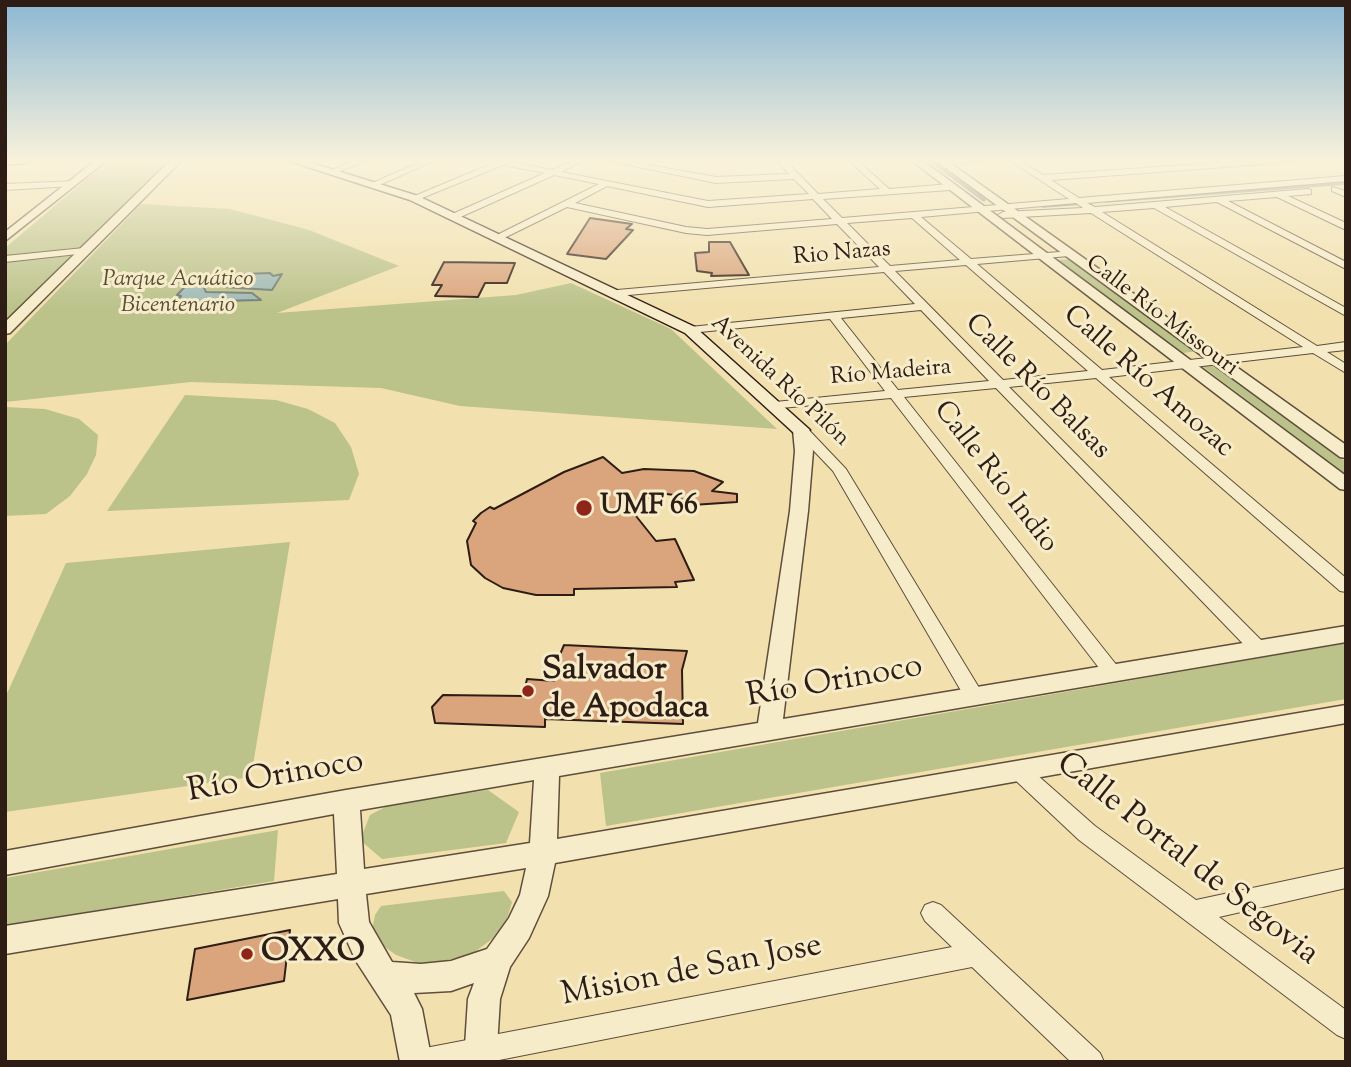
<!DOCTYPE html>
<html>
<head>
<meta charset="utf-8">
<style>
  body { margin:0 }
  #map { position:relative; width:1351px; height:1067px; overflow:hidden; background:#f2e1ae; font-family:"Sorts Mill Goudy",serif }
  canvas { display:block }
  .frame { position:absolute; inset:0; border:7px solid #2d1d15; pointer-events:none }
</style>
</head>
<body>
<div id="map">
<canvas width="1351" height="1067"></canvas>
<div class="frame"></div>
</div>
<script>
const context = document.querySelector('canvas').getContext('2d');
context.lineJoin = 'round';
function fill(path, color) {
  context.fillStyle = color;
  context.fill(path, 'evenodd');
}
function toPath(rows) {
  const path = new Path2D();
  for (const r of rows) {
    path.moveTo(r[0], r[1]);
    for (let i = 2; i < r.length; i += 2) path.lineTo(r[i], r[i + 1]);
  }
  return path;
}
function trace(path, color, width, dash) {
  context.strokeStyle = color;
  context.lineWidth = width;
  context.lineCap = dash ? 'butt' : 'round';
  context.setLineDash(dash || []);
  context.stroke(path);
}
function drawText(font, color, halo, rows, align = 'center') {
  context.font = font + ' "Sorts Mill Goudy",serif';
  context.lineWidth = 6;
  context.setLineDash([]);
  context.textBaseline = 'middle';
  context.strokeStyle = halo;
  context.fillStyle = color;
  for (const [text, x, y, turn = 0] of rows) {
    context.save();
    context.translate(x, y);
    context.rotate((+turn || 0) * Math.PI / 180);
    context.textAlign = isNaN(turn) ? turn : align;
    if (halo) context.strokeText(text, 0, 0);
    context.fillText(text, 0, 0);
    context.restore();
  }
}
const green = toPath([
  [109,160,174,160,81,249,5,256,5,248],
  [141,204,230,209,309,230,399,266,277,313,516,295,571,283,671,329,777,429,460,406,381,388,191,382,5,402,5,345],
  [68,256,73,257,5,327,5,261],
  [1072,259,1198,351,1183,353,1056,260],
  [1214,364,1346,462,1346,475,1202,366],
  [185,395,276,400,308,409,335,423,351,447,359,474,349,500,107,511],
  [5,407,45,409,79,419,98,435,96,455,87,474,70,496,46,514,5,516],
  [290,542,251,777,5,812,5,698,66,563],
  [1346,643,1346,699,606,826,600,773],
  [488,790,519,812,506,843,382,859,360,840,370,815,391,804],
  [278,830,274,881,5,926,5,878],
  [504,891,512,902,506,922,492,939,472,954,443,961,418,963,396,955,382,945,372,930,375,915,381,906]
]);
const water = toPath([
  [270,273,273,276,282,274,272,290,223,287,241,279,244,274,270,273],
  [196,275,213,275,201,282,206,292,252,293,261,300,176,302,181,296,177,295,196,275]
]);
const stream = toPath([
  [930,160,984,200],
  [1106,201,1346,183],
  [1043,206,1085,203]
]);
const building = toPath([
  [590,218,632,224,626,229,633,230,606,259,567,254,590,218],
  [709,242,730,242,749,275,711,276,712,273,697,271,695,253,709,252,709,242],
  [444,262,515,263,507,283,485,283,478,297,435,296,442,285,432,285,444,262],
  [603,457,622,473,644,469,694,471,723,482,712,491,737,494,737,502,692,505,674,495,659,493,643,501,636,516,656,541,675,539,694,580,675,582,677,587,574,589,574,595,536,595,503,588,485,578,471,565,467,541,476,523,473,521,481,513,490,507,494,509,564,472,603,457],
  [564,645,687,651,682,670,683,724,545,719,545,727,435,723,432,707,443,695,523,696,527,679,554,681,556,664,564,645],
  [290,930,284,981,187,1000,195,949,290,930]
]);
const minor = toPath([
  [356,160,368,160,336,173,329,171,356,160],
  [425,160,436,160,377,186,370,184,425,160],
  [488,160,504,160,552,170,574,160,585,160,561,172,708,201,809,194,794,179,716,183,604,160,621,160,716,177,789,174,776,160,785,160,818,194,880,189,848,160,857,160,889,189,950,184,954,187,950,190,823,199,842,218,1069,199,1009,160,1019,160,1043,175,1258,160,1296,160,1292,162,1051,180,1079,198,1346,176,1346,181,1087,203,1095,207,1308,189,1311,190,1311,194,1288,196,1346,223,1346,230,1277,197,1228,201,1346,262,1346,269,1217,202,1165,207,1346,308,1346,316,1154,208,1102,212,1317,346,1346,342,1346,350,1327,352,1346,364,1346,373,1313,353,1109,377,1346,578,1346,592,1340,591,1096,378,1009,387,1265,644,1268,649,1265,654,1253,654,996,388,904,397,1122,672,1120,677,1113,679,1106,677,891,398,770,409,770,403,775,402,885,391,830,319,690,333,684,330,690,327,915,304,884,272,617,296,612,293,617,290,879,267,837,224,707,235,686,233,567,207,498,241,493,238,495,236,599,184,554,175,456,219,450,219,450,215,545,173,503,165,417,200,410,198,493,163,488,160],
  [607,186,708,207,813,199,832,219,707,229,686,227,575,203,607,186],
  [1076,203,1083,208,1003,212,998,215,1003,218,1091,213,1303,347,1102,370,977,264,1069,256,1072,255,1072,251,971,259,921,217,1076,203],
  [912,218,960,260,890,266,847,223,912,218],
  [966,265,1088,371,1003,380,895,271,966,265],
  [921,310,989,381,898,390,841,318,921,310],
  [992,160,945,165,941,163,953,160,992,160],
  [76,181,77,183,73,186,5,190,5,184,76,181],
  [1332,187,1346,191,1346,197,1332,191,1332,187],
  [84,248,89,251,87,253,5,262,5,256,84,248],
  [801,426,806,427,846,469,981,691,984,696,981,701,974,703,967,701,833,471,794,430,801,426],
  [1020,764,1027,766,1095,826,1196,900,1346,868,1346,888,1219,917,1346,1010,1346,1039,1337,1035,1079,840,1013,778,1010,772,1013,766,1020,764],
  [933,902,941,905,1100,1053,1104,1062,1071,1062,972,967,489,1062,407,1062,411,1053,420,1049,952,947,925,921,921,913,925,905,933,902]
]);
const tertiary = toPath([
  [96,160,107,160,5,241,5,232,96,160],
  [171,160,182,160,10,333,5,334,5,322,171,160],
  [911,160,922,160,1346,476,1346,490,1340,489,911,160],
  [935,160,946,160,1346,445,1346,458,1340,457,935,160],
  [801,425,809,430,813,451,808,511,783,719,1346,626,1346,642,559,776,557,839,1346,705,1346,723,555,863,548,896,529,938,510,967,500,999,496,1062,464,1062,468,999,474,983,451,991,414,993,422,1009,432,1062,400,1062,391,1015,356,961,339,923,338,899,5,954,5,926,337,874,334,814,5,875,5,851,346,790,758,723,790,511,795,451,793,430,801,425],
  [534,780,530,843,364,869,360,810,534,780],
  [526,868,520,895,509,918,487,949,451,961,421,964,392,962,369,922,366,894,526,868]
]);
const secondary = toPath([
  [5,160,33,160,28,163,5,165,5,160],
  [286,160,302,160,418,196,695,327,810,430,801,435,795,434,685,333,410,200,286,160]
]);
const markers = [
  [584,508,9,"#8f2418"],
  [528,691,7,"#8f2418"],
  [247,954,7,"#8f2418"]
];
const farStreetnames = [
  ["Rio Nazas",842,255,-5],
  ["Calle Río Missouri",1161,317,37],
  ["Río Madeira",891,374,-5],
  ["Avenida Río Pilón",779,382,43]
];
const farParknames = [
  ["Parque Acuático",178,281],
  ["Bicentenario",178,307]
];
const streetNames = [
  ["Calle Río Amozac",1147,383,41],
  ["Calle Río Balsas",1036,388,45],
  ["Calle Río Indio",994,478,52]
];
const poiNames = [
  ["UMF 66",600,508]
];
const nearPoinames = [
  ["Salvador",542,672],
  ["de Apodaca",542,710],
  ["OXXO",261,954]
];
const nearStreetnames = [
  ["Río Orinoco",835,684,-10],
  ["Río Orinoco",276,779,-10],
  ["Calle Portal de Segovia",1186,861,38],
  ["Mision de San Jose",692,973,-11]
];
fill(green, '#bbc28a');
fill(water, '#a0bbb6');
trace(water, '#727c76', 2);
trace(stream, '#727c76', 3.5);
fill(building, '#daa57d');
trace(building, '#2d1d15', 2);
trace(minor, '#5e4e3b', 2);
trace(tertiary, '#5e4e3b', 3);
trace(secondary, '#2d1d15', 3);
fill(minor, '#f7ecca');
fill(tertiary, '#f7ecca');
fill(secondary, '#f7ecca');
const sky = context.createLinearGradient(0, 0, 0, 309);
sky.addColorStop(0, '#8bb7d4');
sky.addColorStop(0.52, '#f9f2db');
sky.addColorStop(1, '#f9f2db00');
context.fillStyle = sky;
context.fillRect(0, 0, 1351, 309);
for (const [x, y, r, color] of markers) {
  const dot = new Path2D();
  dot.arc(x, y, r, 0, 2 * Math.PI);
  context.fillStyle = color;
  context.fill(dot);
  trace(dot, '#f7ecca', 2.5);
}
drawText('23px', '#2d1d15', '#f7ecca', farStreetnames);
drawText('italic 23px', '#584f38', '#f7ecca', farParknames);
drawText('28px', '#2d1d15', '#f7ecca', streetNames);
drawText('bold 28px', '#2d1d15', '#f7ecca', poiNames, 'left');
drawText('bold 33px', '#2d1d15', '#f7ecca', nearPoinames, 'left');
drawText('33px', '#2d1d15', '#f7ecca', nearStreetnames);
</script>
</body>
</html>
